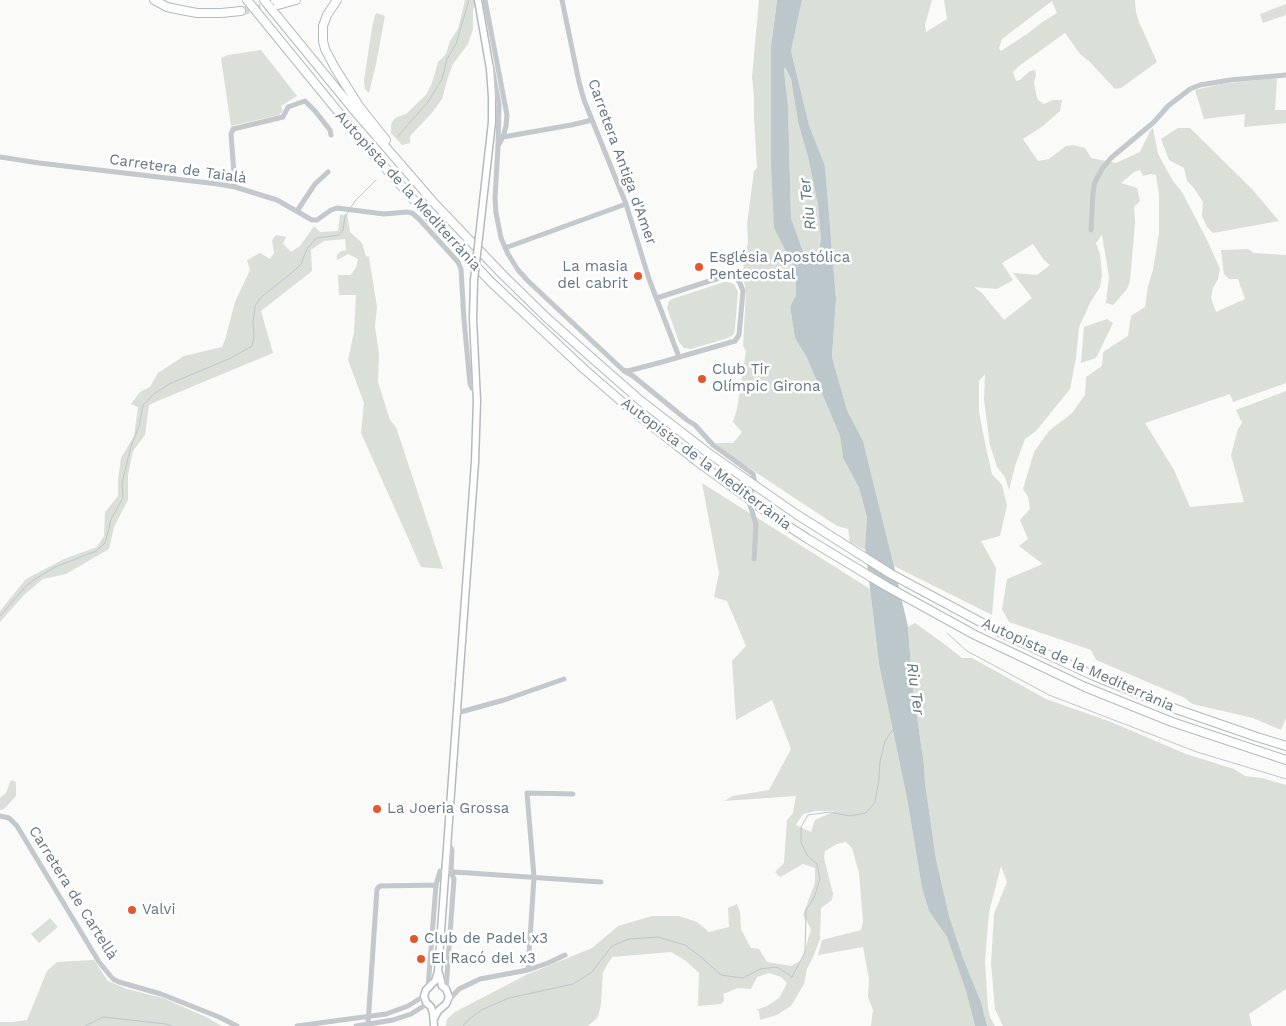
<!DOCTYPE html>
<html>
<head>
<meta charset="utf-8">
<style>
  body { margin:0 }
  canvas { display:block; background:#fafaf8 }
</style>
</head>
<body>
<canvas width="1286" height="1026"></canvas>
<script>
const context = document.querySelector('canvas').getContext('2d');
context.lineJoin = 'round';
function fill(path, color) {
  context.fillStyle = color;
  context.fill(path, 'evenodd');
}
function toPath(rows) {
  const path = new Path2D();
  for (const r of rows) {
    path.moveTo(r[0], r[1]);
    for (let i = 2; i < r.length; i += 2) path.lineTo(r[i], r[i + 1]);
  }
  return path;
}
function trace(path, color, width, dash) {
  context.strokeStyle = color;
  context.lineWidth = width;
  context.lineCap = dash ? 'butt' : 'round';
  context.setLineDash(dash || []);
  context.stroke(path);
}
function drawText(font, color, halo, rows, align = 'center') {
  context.font = font + ' "Work Sans",sans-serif';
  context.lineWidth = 5;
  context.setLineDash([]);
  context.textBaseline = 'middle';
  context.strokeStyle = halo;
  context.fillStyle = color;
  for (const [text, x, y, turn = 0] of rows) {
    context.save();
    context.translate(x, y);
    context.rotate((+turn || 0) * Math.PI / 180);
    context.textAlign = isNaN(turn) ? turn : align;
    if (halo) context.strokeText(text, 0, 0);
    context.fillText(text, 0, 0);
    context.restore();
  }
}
const green = toPath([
  [465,0,475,0,476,3,473,9,473,29,468,44,453,64,448,77,442,99,431,114,410,136,410,143,402,145,391,133,391,124,395,118,406,114,426,95,432,83,438,62,446,54,450,41,458,29],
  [759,0,777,0,771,47,774,227,796,271,796,295,790,307,795,338,807,358,840,436,843,458,859,488,867,519,865,550,850,542,848,529,837,526,728,454,715,443,733,443,742,432,733,422,737,409,746,351,743,346,746,293,744,280,743,254,748,244,747,224,754,171,757,168,754,117,754,97,752,77],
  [802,0,932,0,925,25,926,32,947,19,944,0,1135,0,1136,12,1139,22,1157,62,1121,88,1115,89,1090,62,1080,54,1065,33,1019,66,1013,72,1016,81,1020,80,1030,71,1035,70,1036,75,1034,83,1036,94,1038,100,1044,104,1053,100,1062,100,1060,111,1043,126,1023,139,1038,161,1049,159,1066,146,1073,145,1085,148,1091,158,1116,163,1140,152,1150,131,1153,128,1158,154,1173,181,1182,192,1208,242,1220,269,1218,279,1213,288,1211,298,1216,312,1245,299,1238,279,1229,279,1224,274,1221,250,1248,249,1254,253,1286,255,1286,383,1233,402,1230,394,1145,423,1174,470,1190,507,1244,502,1231,455,1238,429,1242,423,1236,410,1286,391,1286,718,1281,730,1253,718,1192,704,1185,698,1096,660,1091,650,1009,622,1002,609,1007,579,1043,564,1019,546,1028,539,1020,520,1030,509,1028,497,1023,489,1034,452,1049,431,1072,413,1085,395,1086,377,1102,366,1103,352,1128,336,1131,316,1145,307,1148,286,1153,270,1159,233,1159,194,1156,175,1151,174,1143,176,1140,170,1134,172,1121,183,1137,188,1140,201,1134,207,1135,223,1131,269,1130,281,1127,289,1113,305,1106,303,1109,277,1102,235,1096,243,1100,254,1102,275,1100,287,1091,301,1079,327,1076,358,1070,389,1036,431,1025,439,1015,466,1009,490,1005,477,997,467,990,445,984,400,985,374,979,381,979,412,985,443,992,474,1002,485,1007,505,1000,536,981,541,996,568,992,615,894,566,863,441,847,410,832,357,836,299,825,166,809,125,791,51],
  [1052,1,1057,13,1041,23,1027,34,1001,51,999,48,1002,39],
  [1033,244,1044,260,1050,265,1037,275,1013,273,1032,298,1004,320,982,293,974,287,997,289,1013,280,1002,263],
  [1286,4,1286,15,1263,23,1260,14],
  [377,13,385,16,376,64,369,93,365,89,364,80,372,28,375,15],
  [261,50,297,96,281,106,283,111,279,115,231,126,221,58,228,55],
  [785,67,791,79,798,122,808,157,818,205,821,240,817,257,812,261,805,257,791,218,788,107,784,70],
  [1277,78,1275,110,1286,110,1286,123,1244,127,1245,114,1204,119,1195,90,1221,84],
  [1178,128,1190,128,1252,189,1279,221,1213,233,1207,227,1202,216,1203,202,1194,188,1187,181,1184,168,1169,160,1161,139],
  [347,214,350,232,362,243,366,256,369,257,377,307,375,327,379,354,378,382,390,420,396,427,443,569,421,567,361,433,364,403,348,360,354,332,356,295,339,295,338,275,351,275,356,267,358,259,348,254,337,260,337,255,341,251,346,250,345,239,324,241,311,250,312,271,261,311,273,353,160,400,149,405,145,435,133,451,128,475,128,500,114,527,109,549,66,574,43,579,24,595,0,622,0,611,26,579,64,559,97,547,104,536,105,512,118,496,118,480,121,458,134,436,138,407,131,404,140,392,150,387,158,373,184,356,222,347,225,340,235,302,250,270,247,260,260,253,270,259,274,253,272,240,276,235,286,237,283,244,291,252,300,246,314,226,320,232,338,231,340,215],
  [724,282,728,282,734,284,738,292,735,328,734,334,728,338,691,349,684,348,679,342,667,308,669,301,672,299],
  [1107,319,1113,323,1096,358,1081,363,1084,327],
  [702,483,870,589,879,664,907,798,922,888,929,911,947,937,966,991,975,1026,871,1026,873,1010,868,997,869,979,863,947,818,955,822,940,861,930,863,921,859,873,852,848,846,842,837,844,825,851,824,858,833,894,832,900,821,908,820,939,814,955,807,969,804,984,791,1006,777,1015,760,1020,759,1011,756,1010,767,1006,779,998,787,983,781,977,769,973,757,977,751,989,738,988,723,994,724,1001,721,1004,698,1006,699,973,686,961,671,952,612,957,603,972,601,1004,598,1017,588,1026,446,1026,447,1019,455,1012,526,975,592,948,618,926,652,916,679,916,697,922,709,932,729,927,728,908,737,904,740,912,741,929,751,948,759,949,767,962,791,966,802,960,811,929,803,915,815,883,815,868,803,864,780,877,775,872,784,863,787,820,793,813,796,796,724,801,733,796,769,790,791,749,772,700,736,720,732,661,746,646,727,601,714,597,719,573],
  [816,811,835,811,815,820,811,832,796,825,803,814],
  [915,623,947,646,962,658,972,658,1046,699,1111,722,1186,754,1234,769,1245,776,1262,778,1286,785,1286,989,1249,1014,1252,1026,1003,1026,995,1009,991,964,994,914,1007,882,1001,866,989,912,985,961,988,1008,990,1017,995,1026,987,1026,981,1002,963,958,949,916,936,859,925,783,924,765,912,681,908,627],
  [11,780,16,782,16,796,4,809,0,810,0,798,6,793],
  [50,918,58,927,39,943,31,934],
  [94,960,108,981,127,989,163,998,206,1017,222,1026,0,1026,0,1022,13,1022,27,1020,47,971,57,962]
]);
const water = toPath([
  [777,0,802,0,791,51,809,125,825,166,836,299,832,357,847,410,863,441,894,566,908,627,912,681,924,765,925,783,936,859,949,916,963,958,981,1002,987,1026,975,1026,966,991,947,937,929,911,922,888,907,798,879,664,865,547,867,518,859,488,843,458,840,436,807,358,795,338,790,307,796,295,796,271,774,228,771,163,771,47],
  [785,67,791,79,798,122,808,157,818,205,821,240,817,257,812,261,805,257,791,218,788,107,784,70]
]);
const stream = toPath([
  [398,136,428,102,442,79,447,59,456,44,469,0],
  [351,207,355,201,376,180],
  [0,616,27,585,40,576,55,567,96,551,105,543,108,532,111,519,123,498,122,483,131,446,139,426,143,405,154,394,169,384,231,358,252,346,254,338,253,322,255,306,257,303,260,298,294,271,301,264,307,249,316,238,339,235,343,230,345,217,349,211],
  [947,633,967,651,1049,695,1197,752,1286,779],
  [85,1026,103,1017,166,1024,172,1026],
  [463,1026,467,1021,481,1010,509,998,573,984,591,973,612,946,629,939,658,937,685,945,701,957,721,975,743,978,760,969,777,967,792,977,805,952,806,910,814,898,820,879,817,864,807,855,801,842,801,827,808,815,830,812,850,816,866,813,875,802,879,779,880,762,885,741,893,729]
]);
const highwayTunnel = toPath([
  [241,11,273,6]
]);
const minor = toPath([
  [485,0,507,115,506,126,503,137,498,146],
  [562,0,579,82,584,100,626,204,649,279,679,357],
  [492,67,499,104,498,147,495,198,496,213,501,238,508,254,518,270,528,281,623,370,628,371,662,362,735,341,739,335,743,291,740,283,736,277,725,276,657,298],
  [503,137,571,125,588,121,591,119],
  [0,157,39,163,218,184,235,187,277,200,312,220,317,220,331,210,337,208,384,214,407,212,412,213,419,219,458,262,461,269,464,320,470,384,472,388,477,392],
  [235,187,231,134,233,129,283,117,288,107,305,101,315,111,330,130,331,135],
  [297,211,315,184,328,172],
  [1091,230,1093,192,1095,182,1102,169,1111,158,1154,122,1168,106,1190,89,1200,85,1230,80,1286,75],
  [505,248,626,204],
  [624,371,633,376,687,420,695,425,713,445,753,474,755,483,749,497,749,502,756,524,754,559],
  [457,713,504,700,564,679],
  [0,816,9,818,17,826,99,962,113,979,119,982,161,994,219,1017,237,1026],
  [528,970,534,877,527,793,573,794],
  [428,988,436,885,440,871,601,882],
  [446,989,454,879,451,872,452,850,448,843],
  [447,1002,459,989,480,979,528,970,548,963,565,955],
  [368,1024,377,889,380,886,436,885],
  [297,1026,386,1014,408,1006,424,996],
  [356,1026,393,1020,411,1014,427,1004]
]);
const major = toPath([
  [478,0,490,69,492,97,492,122,479,237],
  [434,1019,438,1011,446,1004,449,997,446,989,442,986,439,973],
  [434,1026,433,1013,431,1007,426,1002,424,996,426,990,435,981,438,972,475,462,477,401,473,319,474,280]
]);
const highway = toPath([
  [154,0,167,7,181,10,197,13,221,13,241,11],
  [247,0,371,152,422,209,491,282,584,369,629,408,702,465],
  [264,0,358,115,436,205,503,275,547,318,593,359,641,401,707,452],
  [275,0,276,0],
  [337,0,327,15,323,26,323,41,325,49,335,68,359,106,386,140],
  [278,5,296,0],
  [1092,675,1176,709,1257,737,1286,746],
  [1085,687,1172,722,1286,760]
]);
const majorBridge = toPath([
  [474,280,479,237]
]);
const highwayBridge = toPath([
  [707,452,796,514,891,574,1001,633,1092,675],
  [702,465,768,513,808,539,886,586,975,635,1085,687]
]);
const markers = [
  [699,267,5,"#e4572e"],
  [638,276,5,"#e4572e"],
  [702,379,5,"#e4572e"],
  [377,809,5,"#e4572e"],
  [132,910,5,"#e4572e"],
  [414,939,5,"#e4572e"],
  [421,959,5,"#e4572e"]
];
const streetNames = [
  ["Carretera Antiga d'Amer",622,162,70],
  ["Carretera de Taialà",178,169,8],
  ["Autopista de la Mediterrània",408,191,48],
  ["Autopista de la Mediterrània",706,464,37],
  ["Autopista de la Mediterrània",1078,665,24],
  ["Carretera de Cartellà",73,893,58]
];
const poiNames = [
  ["Església Apostólica",709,258],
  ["Pentecostal",709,275],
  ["La masia",628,267,"right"],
  ["del cabrit",628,284,"right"],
  ["Club Tir",712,370],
  ["Olímpic Girona",712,387],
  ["La Joeria Grossa",387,809],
  ["Valvi",142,910],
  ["Club de Padel x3",424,939],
  ["El Racó del x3",431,959]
];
const waterNames = [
  ["Riu Ter",808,204,-97],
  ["Riu Ter",915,689,82]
];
fill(green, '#dadfd7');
fill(water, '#bbc7cb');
trace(stream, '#bbc7cb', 1);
trace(highwayTunnel, '#d5d9db', 8, [8, 4]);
trace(major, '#b5babe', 9);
trace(highway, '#b4b9bd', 10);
trace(minor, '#c3c8cc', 5);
trace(major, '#fff', 6);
trace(highway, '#fff', 8);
trace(majorBridge, '#b5babe', 9, []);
trace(highwayBridge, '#b4b9bd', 10, []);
trace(majorBridge, '#fff', 6);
trace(highwayBridge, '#fff', 8);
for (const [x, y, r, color] of markers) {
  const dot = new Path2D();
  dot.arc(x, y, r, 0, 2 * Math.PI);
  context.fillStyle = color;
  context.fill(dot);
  trace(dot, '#fff', 2);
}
drawText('15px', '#657683', '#fff', streetNames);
drawText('15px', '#657683', '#fff', poiNames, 'left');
drawText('italic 16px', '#60757c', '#fff', waterNames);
</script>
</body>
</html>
